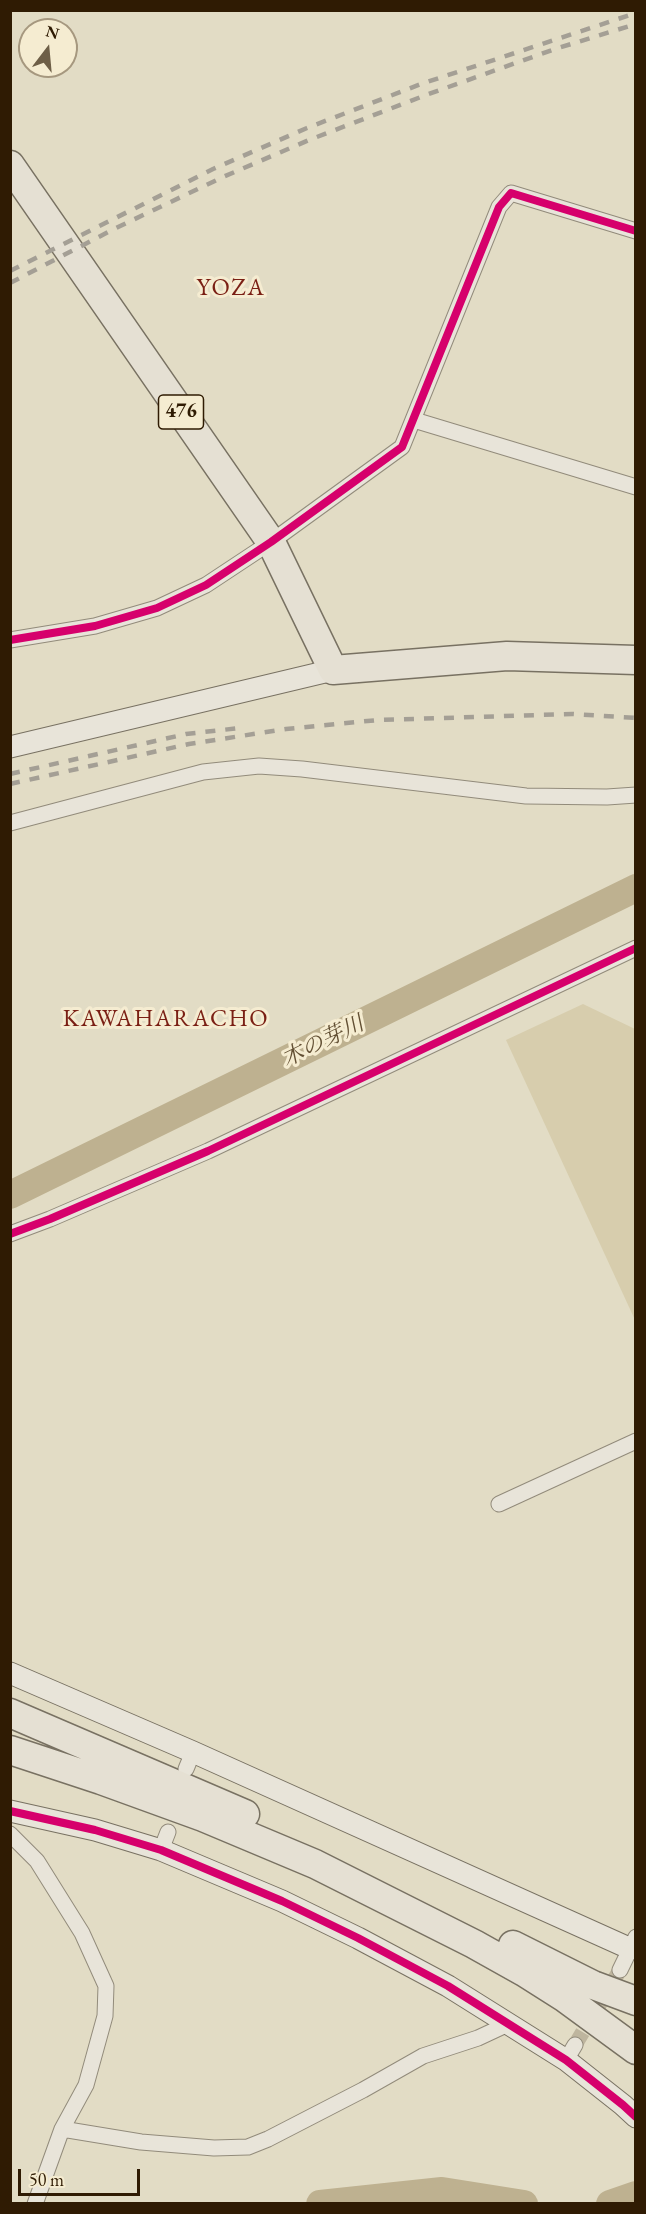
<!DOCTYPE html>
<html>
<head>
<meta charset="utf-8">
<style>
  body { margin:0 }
  #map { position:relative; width:646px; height:2214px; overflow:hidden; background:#e2dcc5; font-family:"EB Garamond",serif }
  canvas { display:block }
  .frame { position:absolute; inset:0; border:12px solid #2f1b03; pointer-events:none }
  .north { position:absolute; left:18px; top:18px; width:60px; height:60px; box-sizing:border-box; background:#f5ecd1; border:2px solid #a6987f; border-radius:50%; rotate:16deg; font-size:16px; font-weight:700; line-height:24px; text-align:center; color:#2f1b03 }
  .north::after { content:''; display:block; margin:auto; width:21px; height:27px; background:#6e5f47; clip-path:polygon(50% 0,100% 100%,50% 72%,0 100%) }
  .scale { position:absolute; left:18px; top:2169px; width:122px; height:27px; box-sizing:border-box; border:3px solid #2f1b03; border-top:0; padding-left:8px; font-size:18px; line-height:21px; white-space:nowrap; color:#2f1b03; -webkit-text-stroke:4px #f5ecd1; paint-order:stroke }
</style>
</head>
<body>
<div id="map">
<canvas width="646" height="2214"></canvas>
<div class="frame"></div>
<div class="north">N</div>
<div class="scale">50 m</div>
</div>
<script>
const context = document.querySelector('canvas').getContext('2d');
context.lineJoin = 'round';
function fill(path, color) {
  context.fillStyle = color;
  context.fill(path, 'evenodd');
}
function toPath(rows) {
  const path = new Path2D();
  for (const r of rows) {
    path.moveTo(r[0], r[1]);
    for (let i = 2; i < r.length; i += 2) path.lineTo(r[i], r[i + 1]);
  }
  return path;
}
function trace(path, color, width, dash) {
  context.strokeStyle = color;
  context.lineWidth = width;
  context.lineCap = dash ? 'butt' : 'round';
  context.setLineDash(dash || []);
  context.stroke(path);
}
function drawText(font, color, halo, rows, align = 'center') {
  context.font = font + ' "EB Garamond","Noto Serif JP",serif';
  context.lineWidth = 6;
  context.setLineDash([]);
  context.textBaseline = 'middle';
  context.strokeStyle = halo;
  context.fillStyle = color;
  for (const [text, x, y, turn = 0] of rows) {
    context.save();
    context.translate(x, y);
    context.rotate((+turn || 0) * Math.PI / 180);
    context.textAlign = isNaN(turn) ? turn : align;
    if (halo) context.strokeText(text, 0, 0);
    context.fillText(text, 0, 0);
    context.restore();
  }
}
const green = toPath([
  [583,1004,635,1029,635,1320,506,1040]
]);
const river = toPath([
  [10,1195,636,888],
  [320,2204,442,2191,524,2204],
  [610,2204,636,2195]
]);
const streetTunnel = toPath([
  [575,2045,620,1970]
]);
const street = toPath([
  [414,420,636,487],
  [10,640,95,626,157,608,206,585,271,542,402,447,499,207,511,193,636,231],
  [10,823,203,772,259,766,302,769,526,796,607,797,636,795],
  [10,1234,50,1219,208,1151,636,948],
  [499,1504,636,1441],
  [186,1769,193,1752],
  [10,1834,37,1861,82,1933,106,1986,105,2016,86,2085,62,2129,35,2204],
  [161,1850,168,1832],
  [620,1970,636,1937],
  [566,2060,575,2045],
  [62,2129,141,2142,214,2148,248,2147,268,2139,363,2090,423,2056,478,2038,508,2024]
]);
const secondary = toPath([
  [10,747,333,670],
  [10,1673,193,1752,631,1949],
  [10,1811,95,1830,161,1850,282,1901,358,1938,448,1986,566,2060,623,2105,636,2117]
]);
const highway = toPath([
  [10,165,271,542,333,670,507,656,636,660],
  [10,1713,245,1814],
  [10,1750,101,1780,203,1817,315,1864,474,1944,524,1972,565,1998,636,2050],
  [513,1945,593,1985,636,2001]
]);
const rail = toPath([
  [10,271,213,169,307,128,421,84,636,13],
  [10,283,116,228,223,177,309,140,426,95,555,49,636,24],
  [10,774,186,734,240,728],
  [10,784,189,744,286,729,378,720,572,714,636,718]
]);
const cycleway = toPath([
  [10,640,95,626,157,608,206,585,271,542,402,447,499,207,511,193,636,231],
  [10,1234,50,1219,208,1151,636,948],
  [10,1811,95,1830,161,1850,282,1901,358,1938,448,1986,566,2060,623,2105,636,2117]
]);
const shields = [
  [181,412,45]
];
const shieldNames = [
  ["476",181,412]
];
const waterNames = [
  ["木の芽川",323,1042,-26]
];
const quarterNames = [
  ["YOZA",231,288],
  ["KAWAHARACHO",166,1019]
];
fill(green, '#d7cdad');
trace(river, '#beb190', 28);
trace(streetTunnel, '#beb59e', 15, [15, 8]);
trace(street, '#928b7b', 17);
trace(secondary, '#787162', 23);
trace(highway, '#787162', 31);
trace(street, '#e8e4d9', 15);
trace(secondary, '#e8e4d9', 21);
trace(highway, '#e5e0d3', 28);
trace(rail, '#a49f95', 4.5, [10, 10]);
trace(cycleway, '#d6006c', 8);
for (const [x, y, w] of shields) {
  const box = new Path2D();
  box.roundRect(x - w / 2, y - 17, w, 34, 4.5);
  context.fillStyle = '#f5ecd1';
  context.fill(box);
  trace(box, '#2f1b03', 1.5);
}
drawText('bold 20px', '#2f1b03', null, shieldNames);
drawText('italic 22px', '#624f33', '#f5ecd1', waterNames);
context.letterSpacing = '1.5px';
drawText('24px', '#7a1f14', '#f5ecd1', quarterNames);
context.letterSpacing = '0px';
</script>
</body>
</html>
